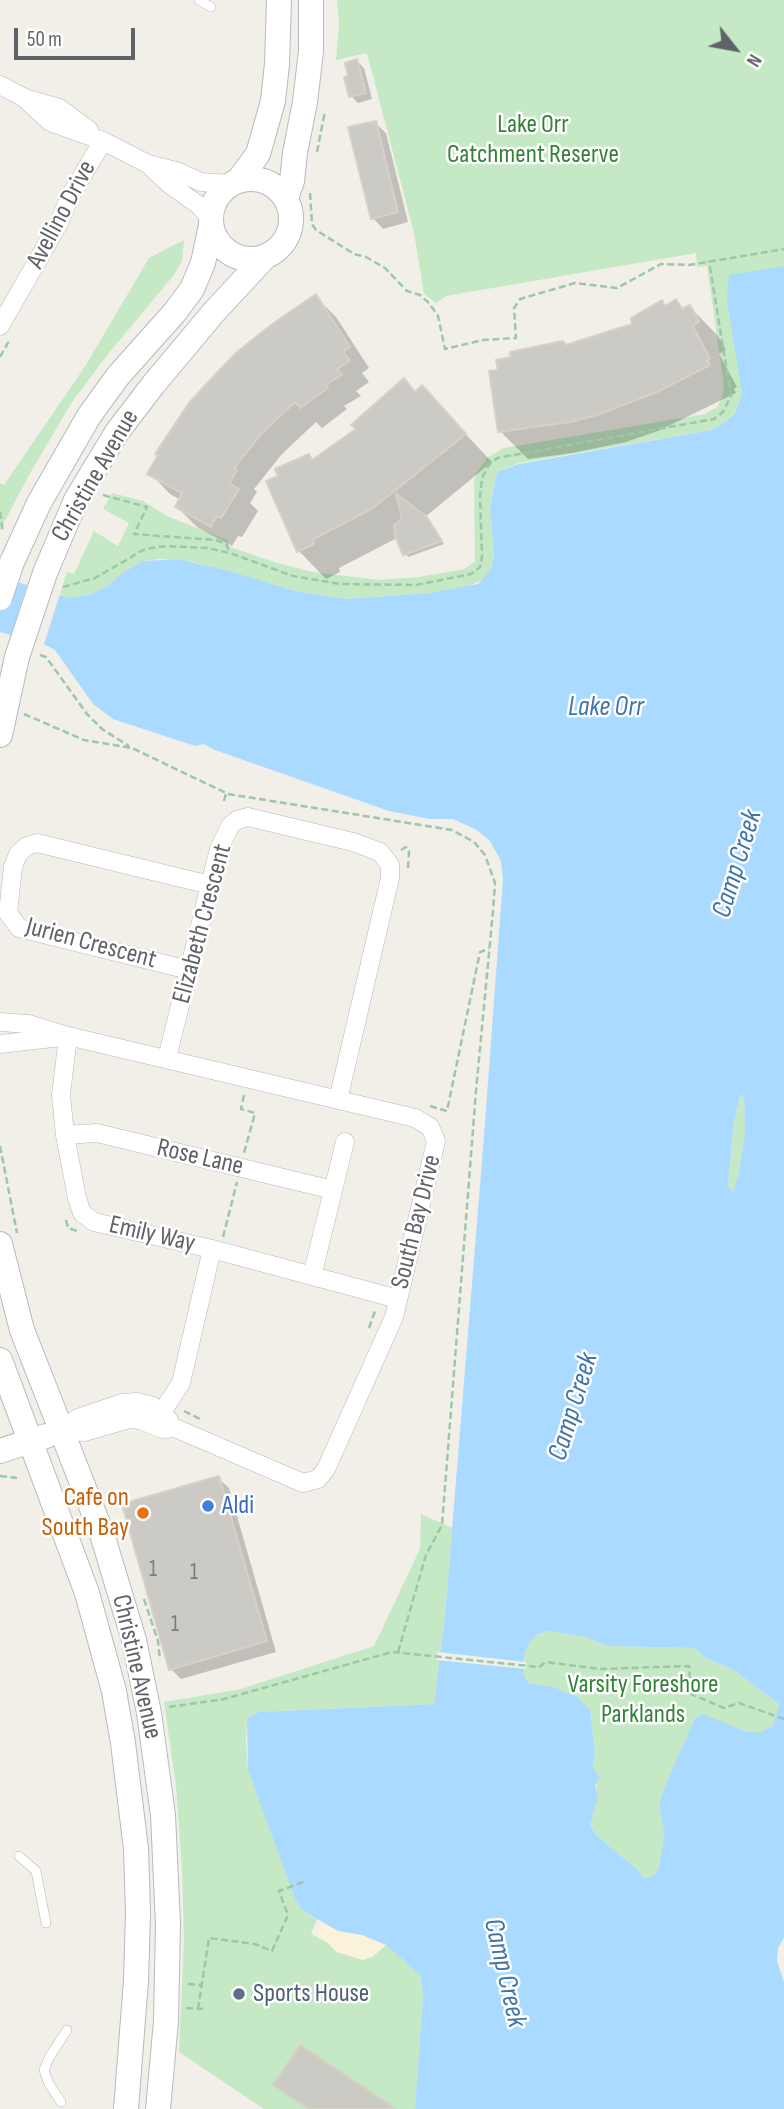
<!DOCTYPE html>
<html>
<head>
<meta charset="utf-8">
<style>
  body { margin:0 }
  #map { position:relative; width:784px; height:2109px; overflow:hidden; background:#f1efe8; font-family:"Sofia Sans Condensed",sans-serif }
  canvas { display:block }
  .north { position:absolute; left:700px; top:14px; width:70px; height:70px; -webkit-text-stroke:5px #fff; paint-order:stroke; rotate:121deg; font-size:19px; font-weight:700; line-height:28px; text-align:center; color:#5f6368 }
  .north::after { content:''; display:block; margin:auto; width:24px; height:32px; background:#5f6368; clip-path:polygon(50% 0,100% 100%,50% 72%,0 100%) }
  .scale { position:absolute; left:14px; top:28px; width:121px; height:32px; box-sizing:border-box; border:4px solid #5f6368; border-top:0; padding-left:9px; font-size:21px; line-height:24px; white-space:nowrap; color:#5f6368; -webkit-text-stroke:5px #fff; paint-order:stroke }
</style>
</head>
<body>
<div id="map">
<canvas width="784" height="2109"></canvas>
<div class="north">N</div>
<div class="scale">50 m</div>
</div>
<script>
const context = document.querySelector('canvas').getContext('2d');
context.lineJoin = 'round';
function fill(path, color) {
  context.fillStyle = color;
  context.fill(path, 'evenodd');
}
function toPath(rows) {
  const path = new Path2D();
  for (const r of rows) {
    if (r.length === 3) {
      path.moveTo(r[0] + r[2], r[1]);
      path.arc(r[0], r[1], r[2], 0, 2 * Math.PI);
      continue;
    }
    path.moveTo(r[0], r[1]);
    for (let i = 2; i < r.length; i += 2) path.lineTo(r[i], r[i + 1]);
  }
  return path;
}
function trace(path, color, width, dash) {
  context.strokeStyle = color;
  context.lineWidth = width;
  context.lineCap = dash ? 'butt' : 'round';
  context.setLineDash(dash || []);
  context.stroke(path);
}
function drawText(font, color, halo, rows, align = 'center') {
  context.font = font + ' "Sofia Sans Condensed",sans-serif';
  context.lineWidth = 5;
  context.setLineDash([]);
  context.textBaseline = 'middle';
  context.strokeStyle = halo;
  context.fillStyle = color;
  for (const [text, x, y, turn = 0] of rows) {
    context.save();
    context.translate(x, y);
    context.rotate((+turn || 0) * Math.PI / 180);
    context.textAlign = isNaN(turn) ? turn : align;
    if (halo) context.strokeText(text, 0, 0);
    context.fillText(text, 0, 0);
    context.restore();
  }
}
const green = toPath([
  [337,0,784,0,784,266,729,276,742,393,735,412,725,422,712,430,519,463,497,472,490,507,494,556,491,568,485,578,468,587,430,593,346,599,295,591,197,563,177,559,160,559,143,561,124,572,106,587,92,594,70,598,60,594,67,572,74,574,94,531,118,546,129,523,103,509,112,493,143,501,167,516,227,540,230,547,274,562,312,572,379,580,419,577,464,569,475,562,474,482,476,473,488,457,504,448,705,414,717,407,722,398,724,386,707,266,697,267,696,253,446,296,436,303,424,294,414,233,367,53,336,60,339,24],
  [184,240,182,261,173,276,108,354,72,402,29,475,0,530,0,483,4,485,86,365,149,258],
  [740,1096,744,1097,745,1132,739,1172,734,1194,728,1187,734,1122],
  [421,1514,452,1528,445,1616,434,1704,259,1712,247,1718,246,1744,248,1770,302,1910,317,1919,311,1934,327,1942,337,1952,372,1957,386,1945,421,1976,423,1995,415,2109,264,2109,179,2052,184,1940,182,1869,176,1786,164,1702,241,1689,374,1646,420,1549],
  [549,1631,586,1637,607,1646,694,1648,706,1658,732,1669,779,1704,773,1726,760,1734,695,1718,667,1781,659,1804,664,1834,659,1868,654,1876,644,1878,638,1870,597,1836,590,1823,598,1797,593,1767,595,1752,590,1710,553,1687,529,1683,524,1675,523,1660,528,1645,537,1634]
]);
const sand = toPath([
  [323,1923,338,1931,362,1935,386,1945,372,1957,363,1960,337,1952,327,1942,317,1937]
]);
const water = toPath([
  [784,266,784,1937,778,1948,777,1961,784,1982,784,2109,415,2109,423,1995,421,1976,386,1945,362,1935,338,1931,302,1910,295,1898,248,1770,247,1718,259,1712,434,1704,445,1616,484,1136,503,879,501,861,490,841,477,830,453,819,430,819,389,811,215,750,204,744,195,746,113,719,93,704,55,650,44,644,0,632,0,577,70,598,92,594,106,587,124,572,143,561,177,559,225,570,295,591,346,599,430,593,478,584,491,569,494,556,490,507,497,472,519,464,712,430,725,422,735,413,742,393,727,300,729,275],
  [740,1096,744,1097,745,1132,739,1172,733,1193,728,1186,734,1122],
  [549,1631,586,1637,607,1646,694,1648,706,1658,732,1669,779,1704,773,1726,760,1733,745,1731,702,1714,695,1718,667,1781,659,1804,664,1834,659,1868,654,1876,644,1878,638,1870,597,1836,590,1824,598,1797,595,1785,600,1777,593,1767,595,1752,590,1710,576,1696,553,1687,529,1683,524,1675,523,1660,528,1645,537,1634]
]);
const pier = toPath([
  [28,582,61,591,43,647,10,638],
  [437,1652,526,1662,526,1669,436,1660]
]);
const shadow = toPath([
  [357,61,364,68,372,99,358,103,351,96,350,78],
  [375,123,386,133,408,222,383,229,373,218],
  [315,296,336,317,369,368,362,373,369,382,356,391,361,396,344,406,347,409,322,428,316,422,282,454,254,489,257,492,250,503,258,511,242,537,238,536,232,546,197,527,177,507,181,500,170,494,150,473],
  [676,301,684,310,690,307,717,335,726,350,719,354,737,387,734,389,736,393,658,431,626,442,572,453,528,459,500,431,566,347,635,325],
  [404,381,416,393,422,388,492,462,425,517,444,544,408,557,397,538,339,568,340,572,326,579,299,551,280,477,308,456,313,461,358,429],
  [218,1478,229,1488,276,1652,181,1679,171,1669]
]);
const building = toPath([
  [357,59,366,93,349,97,344,77,348,76,345,63,357,59],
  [376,121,398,212,371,219,348,127,376,121],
  [316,294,350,347,343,352,350,361,337,369,342,375,325,385,328,388,300,408,295,402,262,433,234,468,237,470,229,484,239,489,221,518,217,516,211,527,175,507,182,493,147,474,158,455,155,454,189,403,212,378,237,352,271,325,316,294],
  [676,299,682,309,690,305,699,321,693,326,710,359,707,360,710,365,657,392,597,415,570,422,498,432,489,371,498,370,496,360,511,357,510,352,563,341,566,345,632,324,631,318,662,300,665,306,676,299],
  [404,378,415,392,422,385,466,434,373,508,312,540,314,544,297,552,266,481,278,476,275,469,309,454,312,460,356,429,351,425,404,378],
  [396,494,427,517,442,541,403,555,395,536,394,525,402,519,396,494],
  [219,1476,267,1641,169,1670,122,1504,219,1476],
  [300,2045,396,2109,309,2109,273,2085,300,2045]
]);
const path = toPath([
  [317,152,325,111],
  [310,193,312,224,316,230,354,254,366,257,385,268,407,291,420,295,429,303,438,316,445,349,483,340,516,338,514,308,520,299,575,283,617,288,661,264,689,265,784,249],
  [0,357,9,341],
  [103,495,147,507,134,534,216,540,226,544,230,553],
  [0,512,3,532],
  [63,587,95,578,145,549,166,546,207,548,230,553,293,576,340,584,416,585,471,574,480,567,482,557,480,496,482,478,489,465,497,458,714,419,723,412,731,396,709,261],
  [40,655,46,657,87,714,102,729,129,746],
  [24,714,84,740,132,748,228,794,452,830,474,842,485,855,495,883,493,911,476,1091,442,1525,426,1555,398,1652,402,1653],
  [224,801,226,793],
  [401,850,406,847,409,851,408,868],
  [244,1095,241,1109,255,1113,244,1153],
  [430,1106,447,1111,480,952,489,949],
  [0,1146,17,1233],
  [66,1220,68,1228,77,1231],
  [223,1237,237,1182],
  [369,1328,375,1311],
  [184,1411,200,1419],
  [0,1476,17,1478],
  [144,1599,158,1641,160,1660],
  [169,1707,224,1699,392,1652,539,1667,546,1662,600,1669,689,1666,691,1694,724,1708,739,1703,784,1719],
  [188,1984,202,1985],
  [186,2008,203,2009],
  [198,2009,209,1938,255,1944,272,1951,288,1915,279,1891,306,1881]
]);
const lane = toPath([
  [199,0,211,7],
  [19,1856,36,1871,46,1923],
  [61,2102,49,2084,44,2070,49,2058,67,2030]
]);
const street = toPath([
  [0,85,23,97,50,122,103,141,148,164,176,171,201,182,230,184],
  [24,98,59,108,89,130],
  [151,167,169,184,200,206,211,220],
  [0,326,59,223,70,196,103,141],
  [189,970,19,928,8,913,13,867,18,854,27,846,37,843,210,885],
  [0,1022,29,1024,68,1036,415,1118,430,1127,436,1141,394,1317,326,1469,318,1479,303,1483,175,1428,163,1429,140,1420,129,1419,84,1432,61,1431],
  [68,1036,61,1095,65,1135,77,1198,82,1213,94,1222,212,1249,398,1299],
  [0,1044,61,1037],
  [167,1058,219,849,230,826,237,820,248,817,353,842,380,852,390,865,390,878,338,1100],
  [65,1135,97,1133,333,1190],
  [312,1276,345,1142],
  [162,1412,181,1383,212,1249],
  [61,1431,78,1418,122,1403,137,1402,153,1406,169,1420]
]);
const secondary = toPath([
  [251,219,40],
  [238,181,258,154,273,101,277,64,279,0],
  [286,198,292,181,295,153,305,102,311,51,311,0],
  [12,562,39,503,89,416,118,376,175,312,192,289,203,263,211,225],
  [45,573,76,500,117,432,153,385,214,312,265,257],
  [0,735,17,657],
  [0,1244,22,1330,102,1534,134,1640,149,1713,163,1815,168,1924,166,2021,158,2109],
  [0,1360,87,1593,114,1691,123,1743,136,1849,138,1913,136,1981,126,2109],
  [0,1451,46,1436]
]);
const secondaryBridge = toPath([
  [0,598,12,562],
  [17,657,45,573]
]);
const markers = [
  [208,1506,7,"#3f7fe0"],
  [143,1513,7,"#e8710a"],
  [239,1994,7,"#5c6f8a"]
];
const numberNames = [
  ["1",153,1570],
  ["1",194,1573],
  ["1",175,1625]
];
const parkNames = [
  ["Lake Orr",533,125],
  ["Catchment Reserve",533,155],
  ["Varsity Foreshore",643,1685],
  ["Parklands",643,1715]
];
const streetNames = [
  ["Avellino Drive",62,215,-62],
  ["Christine Avenue",96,476,-60],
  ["Elizabeth Crescent",203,924,-75],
  ["Jurien Crescent",91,944,15],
  ["Rose Lane",200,1158,13],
  ["South Bay Drive",417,1222,-76],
  ["Emily Way",152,1235,13],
  ["Christine Avenue",136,1667,77]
];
const foodNames = [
  ["Cafe on",129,1498],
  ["South Bay",129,1528]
];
const shopNames = [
  ["Aldi",222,1506]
];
const serviceNames = [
  ["Sports House",253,1994]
];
const waterNames = [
  ["Lake Orr",606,708],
  ["Camp Creek",738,864,-73],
  ["Camp Creek",574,1407,-73],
  ["Camp Creek",504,1973,77]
];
fill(green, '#c5e8c5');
fill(sand, '#fbf3d9');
fill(water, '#aadaff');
fill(pier, '#f1efe8');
fill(shadow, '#0003');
fill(building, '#cccac5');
trace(building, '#d6d1c6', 2);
trace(lane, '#b5b8bc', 10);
trace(street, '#b5b8bc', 19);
trace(secondary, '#b6babf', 26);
trace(path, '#9cc7a9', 2.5, [7, 3.5]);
trace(lane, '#fff', 9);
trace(street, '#fff', 18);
trace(secondary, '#fff', 24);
trace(secondaryBridge, '#b6babf', 26, []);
trace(secondaryBridge, '#fff', 24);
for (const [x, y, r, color] of markers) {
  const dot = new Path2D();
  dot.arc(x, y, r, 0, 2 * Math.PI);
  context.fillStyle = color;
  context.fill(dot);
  trace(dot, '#fff', 2.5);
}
drawText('23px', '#7a7d7f', null, numberNames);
drawText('26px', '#348238', '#fff', parkNames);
drawText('26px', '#5f6368', '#fff', streetNames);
drawText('26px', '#c56008', '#fff', foodNames, 'right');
drawText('26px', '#366cbe', '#fff', shopNames, 'left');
drawText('26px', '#4e5e75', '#fff', serviceNames, 'left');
drawText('italic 28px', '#4174aa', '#fff', waterNames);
</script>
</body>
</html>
